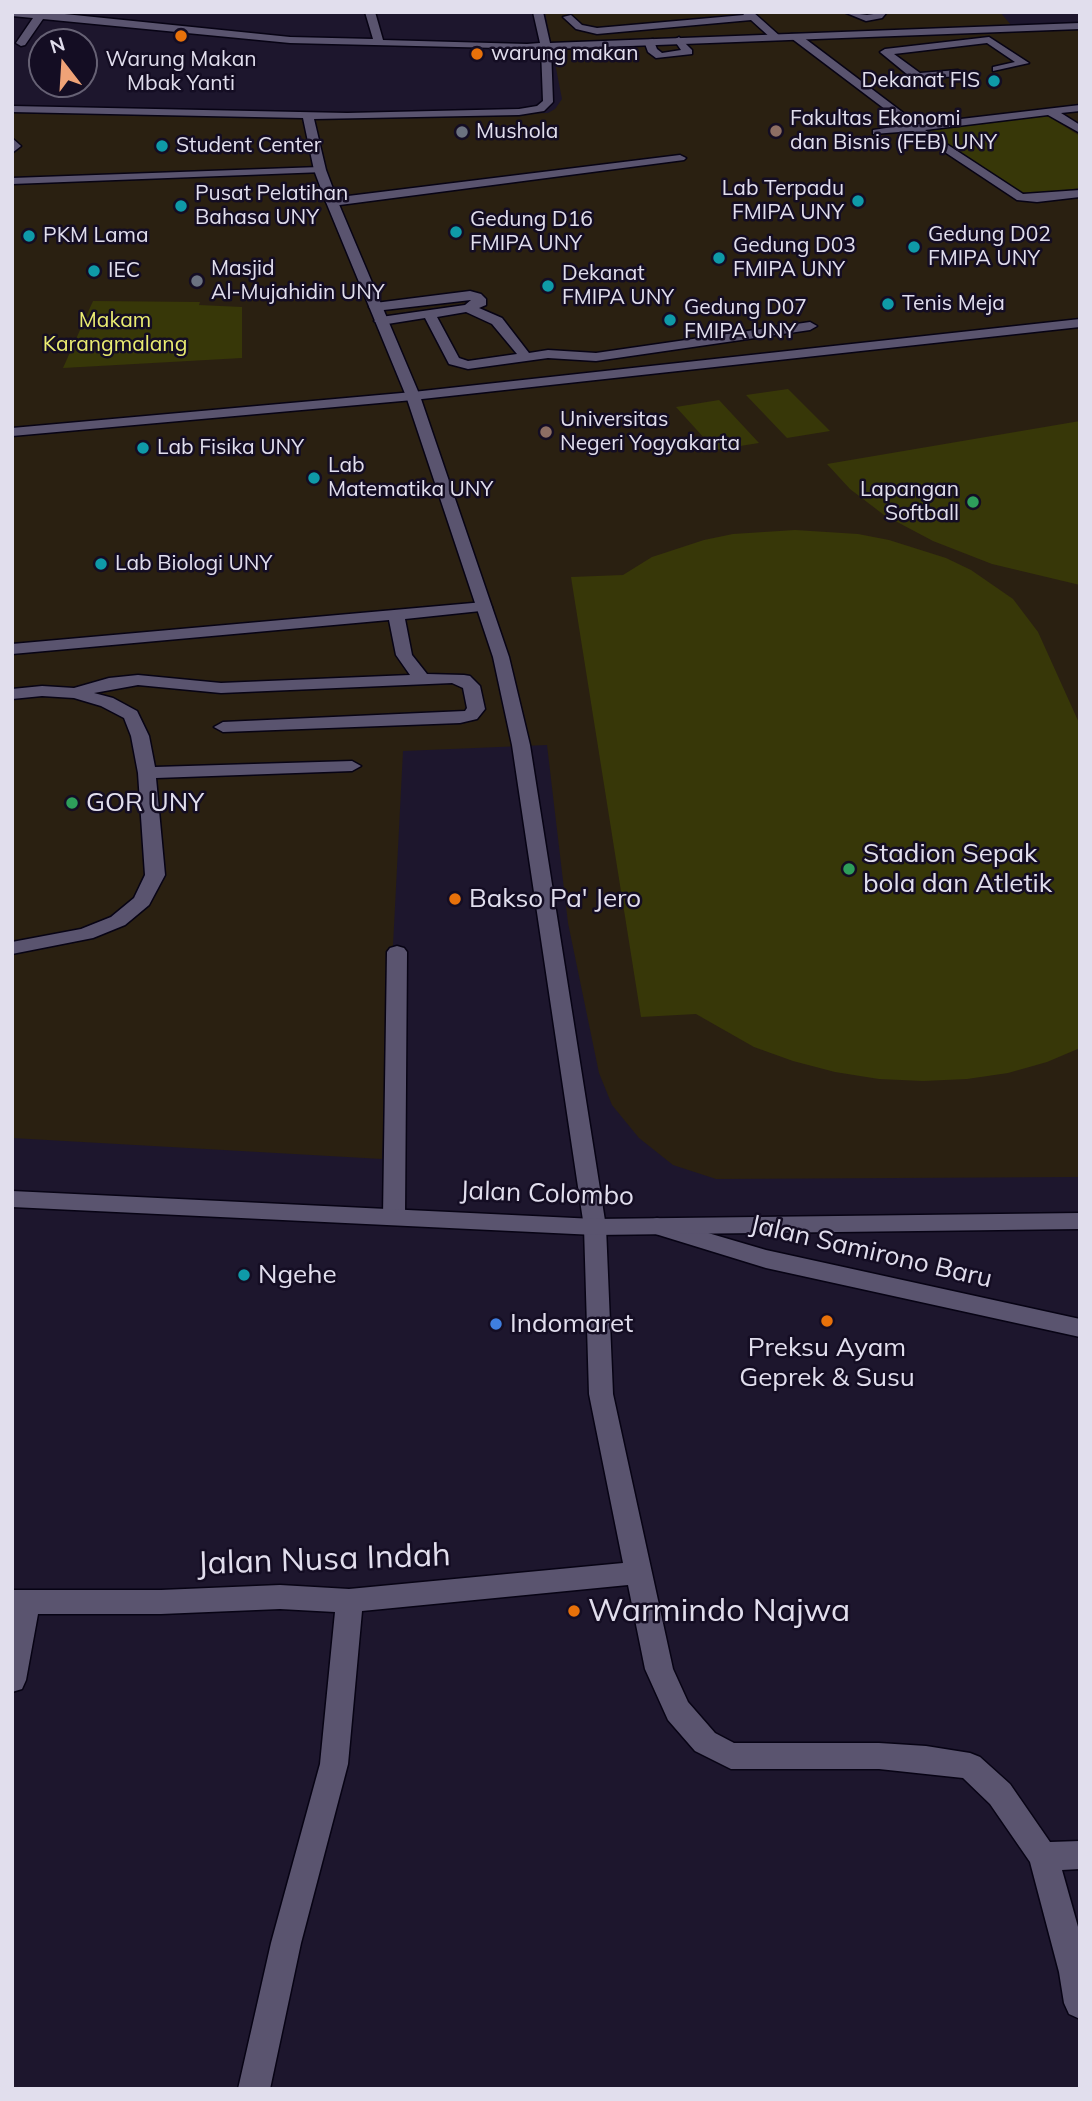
<!DOCTYPE html>
<html>
<head>
<meta charset="utf-8">
<style>
  body { margin:0 }
  #map { position:relative; width:1092px; height:2101px; overflow:hidden; background:#1d162d; font-family:Mulish,sans-serif }
  canvas { display:block }
  .frame { position:absolute; inset:0; border:14px solid #e1deed; pointer-events:none }
  .north { position:absolute; left:28px; top:28px; width:70px; height:70px; box-sizing:border-box; background:#140d23; border:2px solid #666174; border-radius:50%; rotate:343deg; font-size:19px; font-weight:700; line-height:28px; text-align:center; color:#e1deed }
  .north::after { content:''; display:block; margin:auto; width:24px; height:32px; background:#efa377; clip-path:polygon(50% 0,100% 100%,50% 72%,0 100%) }
</style>
</head>
<body>
<div id="map">
<canvas width="1092" height="2101"></canvas>
<div class="frame"></div>
<div class="north">N</div>
</div>
<script>
const context = document.querySelector('canvas').getContext('2d');
context.lineJoin = 'round';
function fill(path, color) {
  context.fillStyle = color;
  context.fill(path, 'evenodd');
}
function toPath(rows) {
  const path = new Path2D();
  for (const r of rows) {
    path.moveTo(r[0], r[1]);
    for (let i = 2; i < r.length; i += 2) path.lineTo(r[i], r[i + 1]);
  }
  return path;
}
function trace(path, color, width, dash) {
  context.strokeStyle = color;
  context.lineWidth = width;
  context.lineCap = dash ? 'butt' : 'round';
  context.setLineDash(dash || []);
  context.stroke(path);
}
function drawText(font, color, halo, rows, align = 'center') {
  context.font = font + ' Mulish,sans-serif';
  context.lineWidth = 5;
  context.setLineDash([]);
  context.textBaseline = 'middle';
  context.strokeStyle = halo;
  context.fillStyle = color;
  for (const [text, x, y, turn = 0] of rows) {
    context.save();
    context.translate(x, y);
    context.rotate((+turn || 0) * Math.PI / 180);
    context.textAlign = isNaN(turn) ? turn : align;
    if (halo) context.strokeText(text, 0, 0);
    context.fillText(text, 0, 0);
    context.restore();
  }
}
const education = toPath([
  [545,12,1000,12,1017,32,1080,30,1080,1177,716,1179,673,1165,639,1138,612,1105,599,1073,568,923,547,745,403,751,382,1159,12,1138,12,112,347,119,548,113,555,109,562,99]
]);
const green = toPath([
  [1046,115,1080,136,1080,188,1037,194,1013,191,928,131],
  [93,301,200,302,199,305,242,307,242,358,63,368],
  [788,389,830,431,787,438,746,395],
  [719,400,759,443,715,450,676,407],
  [1080,421,1080,585,992,564,933,541,884,515,850,489,827,464],
  [795,530,858,534,889,540,946,558,971,570,1013,599,1038,632,1080,725,1080,1048,1047,1062,1008,1073,967,1079,923,1081,879,1079,835,1072,793,1061,754,1047,696,1014,641,1017,571,577,623,575,652,557,704,540,733,534]
]);
const service = toPath([
  [742,12,753,12,781,37,772,39,751,20,597,34,576,29,563,17,571,15,582,25,597,28,744,15,742,12],
  [844,12,867,15,887,12,882,18,866,21,844,12],
  [791,34,799,34,918,124,1080,105,1080,111,1061,113,1080,125,1080,133,1048,115,925,130,1023,194,1080,190,1080,197,1037,202,1017,200,913,131,873,134,873,130,906,125,791,38,791,34],
  [679,37,692,50,692,54,656,58,648,52,644,41,653,39,657,49,662,53,681,50,674,40,679,37],
  [989,37,1029,63,993,71,993,67,1015,62,987,43,894,54,920,73,958,70,963,73,958,76,919,79,908,75,880,52,885,49,989,37],
  [12,138,21,146,12,153,12,138],
  [680,155,686,158,684,160,332,206,326,202,332,198,680,155],
  [320,167,324,168,324,172,12,184,12,178,320,167],
  [470,291,481,294,486,299,486,305,479,308,502,318,529,353,548,350,596,353,810,322,817,326,810,330,596,361,548,358,468,369,449,364,425,318,381,325,374,321,381,317,465,305,471,300,375,311,369,307,375,303,470,291],
  [466,312,492,324,517,354,468,361,459,358,437,317,466,312],
  [1080,319,1080,327,413,400,12,436,12,428,413,392,1080,319],
  [484,602,492,607,490,610,405,619,412,655,427,674,464,675,470,676,480,686,485,709,477,719,460,723,223,732,214,727,223,722,465,711,467,708,463,688,452,683,221,693,138,685,94,693,113,698,137,711,149,736,155,767,352,761,361,766,352,771,156,778,165,875,149,905,125,925,93,938,12,954,12,942,81,929,111,917,134,898,145,875,138,773,131,736,124,718,101,706,74,698,42,696,12,699,12,689,42,686,74,688,109,678,138,675,221,683,410,675,396,655,389,620,12,654,12,644,484,602],
  [397,946,404,948,407,952,405,1216,402,1222,394,1224,386,1222,383,1216,387,952,390,948,397,946]
]);
const minor = toPath([
  [12,12,45,12,290,37,373,39,365,12,375,12,383,40,527,44,540,43,533,12,543,12,550,43,1080,23,1080,29,551,49,553,102,544,111,519,115,314,119,326,170,338,202,420,396,509,657,530,745,606,1227,613,1394,673,1669,688,1702,715,1733,734,1743,879,1743,926,1746,970,1753,980,1757,1010,1784,1050,1842,1080,1841,1080,1869,1062,1870,1080,1934,1080,2019,1069,2014,1064,2003,1059,1972,1030,1862,990,1804,963,1778,879,1769,731,1769,695,1751,668,1720,645,1669,628,1585,362,1611,348,1764,301,1943,270,2089,238,2089,271,1943,320,1764,335,1612,280,1609,161,1614,38,1614,26,1680,22,1689,12,1692,12,1590,161,1590,280,1585,349,1589,623,1563,589,1394,584,1227,512,745,493,657,406,396,326,202,314,170,303,118,12,112,12,106,347,113,519,109,537,106,543,101,541,49,290,43,43,19,25,45,21,46,16,43,33,18,12,16,12,12],
  [657,1218,766,1250,1080,1319,1080,1337,766,1268,649,1232,646,1226,649,1220,657,1218]
]);
const secondary = toPath([
  [12,1191,595,1219,1080,1213,1080,1229,595,1235,12,1207,12,1191]
]);
const markers = [
  [181,36,7,"#e8710a"],
  [477,54,7,"#e8710a"],
  [994,81,7,"#0f9aa8"],
  [776,131,7,"#8d6e63"],
  [462,132,7,"#6b7280"],
  [162,146,7,"#0f9aa8"],
  [858,201,7,"#0f9aa8"],
  [181,206,7,"#0f9aa8"],
  [456,232,7,"#0f9aa8"],
  [29,236,7,"#0f9aa8"],
  [914,247,7,"#0f9aa8"],
  [719,258,7,"#0f9aa8"],
  [94,271,7,"#0f9aa8"],
  [197,281,7,"#6b7280"],
  [548,286,7,"#0f9aa8"],
  [888,304,7,"#0f9aa8"],
  [670,320,7,"#0f9aa8"],
  [546,432,7,"#8d6e63"],
  [143,448,7,"#0f9aa8"],
  [314,478,7,"#0f9aa8"],
  [973,502,7,"#2e9e5b"],
  [101,564,7,"#0f9aa8"],
  [72,803,7,"#2e9e5b"],
  [849,869,7,"#2e9e5b"],
  [455,899,7,"#e8710a"],
  [244,1275,7,"#0f9aa8"],
  [827,1321,7,"#e8710a"],
  [496,1324,7,"#3f7fe0"],
  [574,1611,7,"#e8710a"]
];
const farPoinames = [
  ["warung makan",491,54],
  ["Warung Makan",181,60,"center"],
  ["Mbak Yanti",181,84,"center"],
  ["Dekanat FIS",980,81,"right"],
  ["Fakultas Ekonomi",790,119],
  ["dan Bisnis (FEB) UNY",790,143],
  ["Mushola",476,132],
  ["Student Center",176,146],
  ["Lab Terpadu",844,189,"right"],
  ["FMIPA UNY",844,213,"right"],
  ["Pusat Pelatihan",195,194],
  ["Bahasa UNY",195,218],
  ["Gedung D16",470,220],
  ["FMIPA UNY",470,244],
  ["Gedung D02",928,235],
  ["FMIPA UNY",928,259],
  ["PKM Lama",43,236],
  ["Gedung D03",733,246],
  ["FMIPA UNY",733,270],
  ["Masjid",211,269],
  ["Al-Mujahidin UNY",211,293],
  ["IEC",108,271],
  ["Dekanat",562,274],
  ["FMIPA UNY",562,298],
  ["Tenis Meja",902,304],
  ["Gedung D07",684,308],
  ["FMIPA UNY",684,332],
  ["Universitas",560,420],
  ["Negeri Yogyakarta",560,444],
  ["Lab Fisika UNY",157,448],
  ["Lab",328,466],
  ["Matematika UNY",328,490],
  ["Lapangan",959,490,"right"],
  ["Softball",959,514,"right"],
  ["Lab Biologi UNY",115,564]
];
const farParknames = [
  ["Makam",115,321],
  ["Karangmalang",115,345]
];
const poiNames = [
  ["GOR UNY",86,803],
  ["Stadion Sepak",863,854],
  ["bola dan Atletik",863,884],
  ["Bakso Pa' Jero",469,899],
  ["Ngehe",258,1275],
  ["Indomaret",510,1324],
  ["Preksu Ayam",827,1348,"center"],
  ["Geprek & Susu",827,1378,"center"]
];
const streetNames = [
  ["Jalan Colombo",547,1194,2],
  ["Jalan Samirono Baru",871,1252,13]
];
const nearStreetnames = [
  ["Jalan Nusa Indah",324,1560,-2]
];
const nearPoinames = [
  ["Warmindo Najwa",588,1611]
];
fill(education, '#2a2011');
fill(green, '#373708');
trace(service, '#070314', 3);
trace(minor, '#070314', 3);
trace(secondary, '#070314', 3);
fill(service, '#5a546f');
fill(minor, '#5a546f');
fill(secondary, '#5a546f');
for (const [x, y, r, color] of markers) {
  const dot = new Path2D();
  dot.arc(x, y, r, 0, 2 * Math.PI);
  context.fillStyle = color;
  context.fill(dot);
  trace(dot, '#140d23', 2.5);
}
drawText('21px', '#e1deed', '#140d23', farPoinames, 'left');
drawText('21px', '#eaec71', '#140d23', farParknames);
drawText('26px', '#e1deed', '#140d23', poiNames, 'left');
drawText('26px', '#e1deed', '#140d23', streetNames);
drawText('32px', '#e1deed', '#140d23', nearStreetnames);
drawText('32px', '#e1deed', '#140d23', nearPoinames, 'left');
</script>
</body>
</html>
